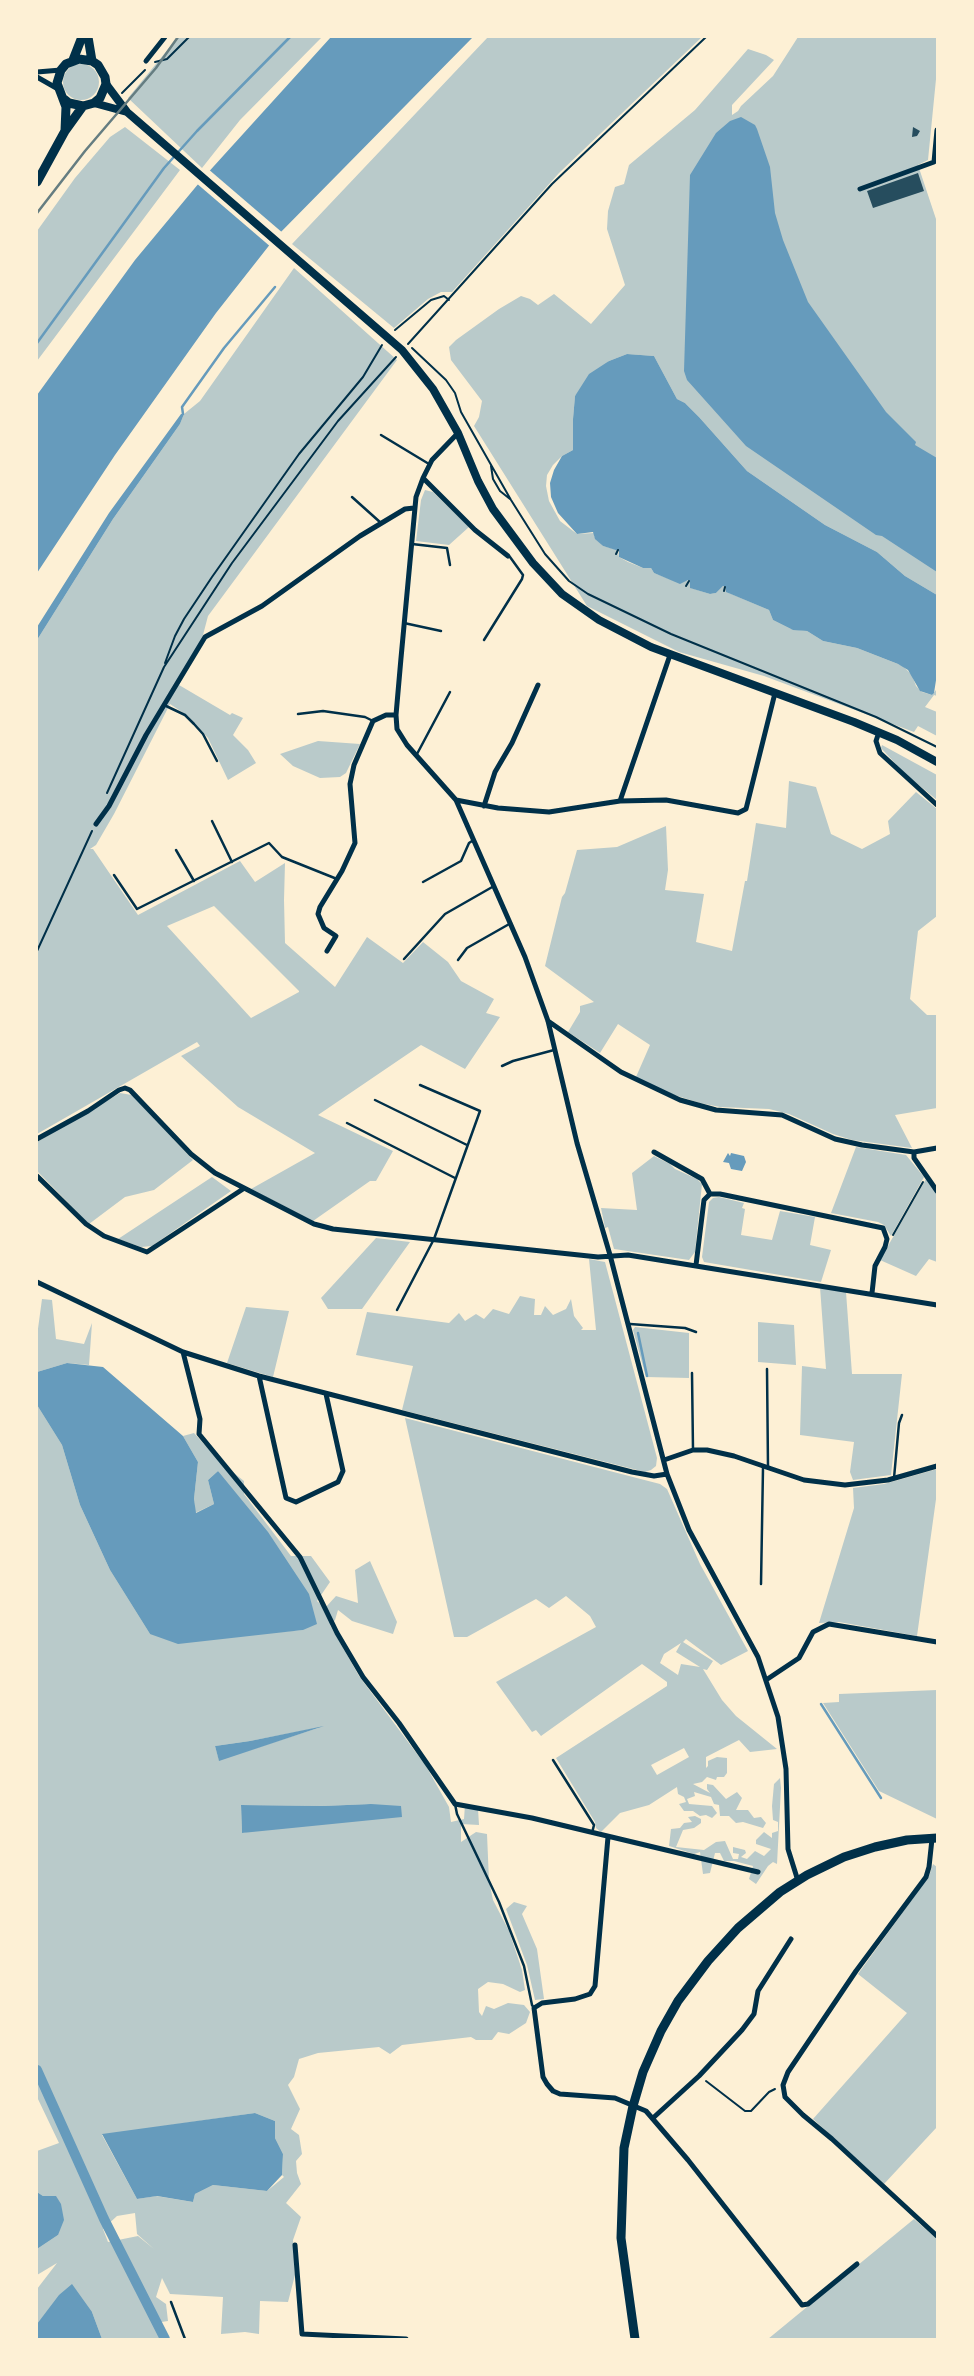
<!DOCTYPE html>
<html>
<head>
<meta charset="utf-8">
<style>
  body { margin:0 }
  #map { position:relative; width:974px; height:2376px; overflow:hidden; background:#fdf0d5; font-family:"Open Sans",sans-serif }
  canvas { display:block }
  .frame { position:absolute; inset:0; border:38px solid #fdf0d5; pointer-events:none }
</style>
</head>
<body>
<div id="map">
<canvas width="974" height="2376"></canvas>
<div class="frame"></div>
</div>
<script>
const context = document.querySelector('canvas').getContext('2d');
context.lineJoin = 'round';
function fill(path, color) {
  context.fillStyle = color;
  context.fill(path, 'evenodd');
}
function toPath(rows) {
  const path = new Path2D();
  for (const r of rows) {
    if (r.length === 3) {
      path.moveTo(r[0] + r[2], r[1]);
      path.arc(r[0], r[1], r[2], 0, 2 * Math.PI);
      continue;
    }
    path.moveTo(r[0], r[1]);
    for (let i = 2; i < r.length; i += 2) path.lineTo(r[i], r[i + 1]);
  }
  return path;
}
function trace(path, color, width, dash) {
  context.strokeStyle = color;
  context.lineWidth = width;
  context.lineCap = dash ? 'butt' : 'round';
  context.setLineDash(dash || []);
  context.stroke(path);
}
const green = toPath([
  [178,37,322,37,240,120,202,168,128,98],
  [488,37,702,37,559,173,452,292,441,292,428,299,394,328,292,244],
  [798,37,937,37,937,69,928,160,918,165,937,222,937,595,905,576,877,552,825,525,747,471,699,417,685,403,677,399,654,356,627,354,609,361,575,396,573,419,573,450,562,456,553,465,547,475,546,486,549,501,560,521,577,534,594,533,594,536,603,546,618,550,619,557,628,562,643,568,651,568,654,573,680,583,687,580,690,582,691,588,710,594,716,593,723,586,726,587,729,593,769,610,773,620,791,629,807,631,823,641,857,648,903,666,912,675,916,686,922,692,932,695,936,690,937,675,937,696,934,695,925,707,937,712,937,736,918,726,914,732,764,676,679,652,587,606,474,426,479,417,482,401,451,360,449,347,456,340,499,309,521,296,530,299,538,305,554,294,591,324,625,285,607,229,608,211,615,187,624,184,629,165,695,110,748,49,766,55,774,60,732,105,732,115,738,111,741,106,773,76],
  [81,82,18],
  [125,127,180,170,37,361,37,231,75,178,110,137],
  [294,268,397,360,208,616,203,635,179,685,230,715,232,713,243,718,233,735,248,750,256,763,228,780,208,738,188,716,170,704,114,814,96,845,90,849,93,849,138,915,240,861,255,882,285,863,284,900,285,943,335,987,367,937,403,963,423,942,448,962,461,981,494,999,486,1013,500,1017,465,1069,421,1045,318,1115,393,1151,376,1181,370,1181,313,1221,251,1189,315,1153,238,1107,181,1056,200,1046,197,1042,37,1134,37,640,113,519,180,424,184,414,200,401],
  [214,906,299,991,299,992,251,1018,167,926],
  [425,490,433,492,469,527,449,545,416,541,421,500],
  [318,741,360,744,346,773,340,777,320,778,293,766,280,754],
  [882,745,937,775,937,800,903,772,881,748],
  [789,781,816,787,831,834,862,849,890,834,888,821,916,792,937,809,937,916,918,931,910,999,927,1015,937,1015,937,1108,895,1115,912,1148,852,1140,833,1134,789,1114,769,1109,720,1107,700,1103,668,1093,636,1077,650,1045,618,1024,600,1053,568,1032,580,1012,580,1006,594,1002,545,966,562,897,565,893,577,850,617,847,666,826,668,870,665,890,704,894,696,942,732,951,745,881,747,881,756,823,786,828],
  [120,1093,132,1095,193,1160,154,1190,125,1197,89,1224,37,1171,37,1142],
  [856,1147,906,1155,924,1177,891,1236,884,1225,878,1222,831,1213],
  [654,1156,670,1164,675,1169,697,1179,702,1184,695,1252,689,1260,614,1249,608,1227,605,1228,601,1208,637,1210,632,1173],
  [212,1177,231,1191,152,1246,141,1247,118,1239],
  [926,1179,937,1194,937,1262,929,1259,916,1276,880,1260],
  [719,1197,744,1203,742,1208,745,1209,741,1235,772,1240,780,1211,815,1217,810,1245,831,1250,821,1282,704,1262,702,1257,709,1202,713,1198],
  [376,1238,410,1242,362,1309,328,1309,321,1298],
  [589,1259,605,1262,657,1458,656,1466,651,1470,645,1472,402,1410,413,1366,356,1355,367,1312,449,1323,459,1313,465,1321,476,1314,484,1319,493,1309,509,1314,520,1296,535,1299,534,1315,541,1315,545,1306,553,1315,566,1309,571,1299,574,1316,583,1328,581,1330,596,1330],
  [820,1287,846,1292,852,1374,902,1374,891,1475,853,1480,850,1472,854,1442,800,1435,802,1366,826,1369],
  [42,1299,52,1300,56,1339,84,1344,92,1323,89,1365,67,1363,37,1372,37,1336],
  [246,1307,289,1311,273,1377,227,1363],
  [758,1322,794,1325,796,1365,758,1362],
  [635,1327,689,1333,689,1378,646,1377,633,1330],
  [37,1405,62,1445,80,1505,110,1570,150,1634,252,1634,303,1630,218,1471,208,1480,214,1504,195,1513,194,1499,198,1462,183,1436,194,1433,220,1462,244,1481,244,1494,291,1556,311,1556,330,1582,317,1601,325,1608,336,1596,358,1603,355,1570,370,1561,397,1622,393,1634,352,1621,338,1610,335,1620,330,1625,359,1676,426,1766,449,1807,451,1822,464,1819,465,1805,478,1809,479,1825,461,1824,461,1842,476,1832,487,1834,489,1881,493,1900,509,1931,522,1970,525,1990,520,1992,503,1984,488,1982,478,1989,479,2012,482,2016,486,2006,494,2009,508,2003,524,2005,530,2012,526,2023,509,2034,498,2032,492,2040,476,2040,471,2037,402,2045,390,2054,379,2047,318,2053,299,2059,294,2077,288,2085,300,2109,291,2129,299,2135,302,2154,296,2161,297,2173,301,2184,286,2203,301,2217,293,2240,295,2275,288,2302,260,2301,259,2334,245,2332,221,2334,223,2297,170,2294,162,2278,156,2297,166,2304,168,2321,155,2323,163,2339,102,2339,92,2312,37,2324,37,2289,57,2263,37,2275,37,2249,58,2235,43,2196,37,2192,37,2151,59,2143,37,2097],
  [317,1728,318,1728,219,1760,215,1746,250,1741],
  [371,1804,242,1833,241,1805,323,1806],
  [255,2113,275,2121,275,2138,283,2154,282,2175,284,2177,267,2191,213,2185,195,2194,193,2202,156,2196,137,2199,102,2135],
  [135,2213,137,2234,154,2249,138,2236,108,2242,103,2229,117,2216],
  [405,1418,660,1484,667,1489,700,1564,748,1651,721,1665,686,1639,683,1642,713,1661,707,1670,703,1669,722,1700,736,1716,777,1749,750,1752,739,1740,706,1757,706,1768,708,1766,708,1761,717,1757,727,1758,727,1773,724,1777,717,1777,716,1780,707,1777,702,1782,693,1784,710,1793,707,1789,707,1784,713,1785,726,1799,737,1792,742,1798,736,1810,748,1810,754,1818,761,1817,766,1823,763,1828,743,1822,736,1823,729,1816,720,1816,719,1805,714,1804,711,1797,694,1792,695,1796,687,1799,689,1804,712,1806,717,1813,712,1818,706,1815,700,1816,693,1811,684,1811,679,1804,686,1802,684,1797,678,1794,677,1787,649,1805,620,1813,601,1832,596,1828,595,1822,556,1758,667,1686,667,1682,642,1664,541,1736,536,1730,532,1732,496,1682,596,1627,590,1616,566,1596,549,1608,536,1599,467,1637,454,1637],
  [681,1643,676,1652,700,1667,681,1664,678,1675,660,1663,664,1654],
  [684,1748,689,1757,657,1775,651,1765],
  [937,1469,937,1492,917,1636,839,1622,819,1623,854,1508,853,1488,884,1484],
  [937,1690,937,1819,879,1791,823,1703,839,1702,839,1694],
  [780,1778,781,1788,777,1864,773,1862,768,1866,756,1884,749,1879,753,1866,734,1861,724,1861,720,1853,715,1853,710,1873,703,1874,700,1852,694,1854,669,1846,671,1829,680,1828,684,1823,692,1822,688,1817,695,1816,701,1819,701,1823,694,1828,683,1830,676,1847,704,1850,716,1842,725,1841,733,1859,738,1859,739,1854,733,1853,733,1847,745,1850,746,1853,741,1857,747,1859,755,1851,764,1856,771,1849,756,1844,756,1840,764,1832,772,1838,772,1833,778,1831,778,1822,773,1820,772,1806,774,1784],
  [933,1864,937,1867,937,2127,884,2184,813,2119,907,2013,858,1974,929,1876],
  [514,1902,527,1906,522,1914,537,1949,544,1999,535,2000,527,1965,506,1909],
  [914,2219,937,2239,937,2339,768,2339]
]);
const water = toPath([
  [331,37,473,37,275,238,216,313,115,455,37,573,37,395,135,260,204,177],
  [741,117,755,125,757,129,770,167,775,213,783,240,808,302,886,412,916,442,915,445,937,458,937,572,882,536,876,535,746,446,687,380,684,371,690,175,716,133,730,121],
  [627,354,654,356,677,399,685,403,699,417,747,471,825,525,877,552,905,576,937,595,937,674,934,693,932,695,920,691,908,670,898,664,857,648,823,641,807,631,793,630,773,620,769,610,726,592,726,587,723,586,716,593,710,594,690,588,690,582,688,580,680,584,654,573,651,568,643,568,619,557,619,551,603,546,595,539,593,532,577,534,558,513,551,497,550,483,554,470,562,456,573,450,573,419,575,396,589,374,609,361],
  [181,414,184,414,180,424,113,519,37,640,37,627,109,513],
  [728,1153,730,1156,731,1153,744,1156,746,1162,742,1171,731,1169,729,1163,723,1162],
  [67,1363,103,1367,183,1436,198,1462,194,1499,196,1513,214,1504,208,1480,218,1471,268,1532,309,1594,317,1624,303,1630,178,1644,150,1634,110,1570,80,1505,62,1445,37,1405,37,1372],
  [324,1726,219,1761,215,1746,250,1741],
  [371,1804,401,1806,402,1817,242,1833,241,1805,323,1806],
  [255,2113,275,2121,275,2138,283,2154,282,2175,267,2191,213,2185,195,2194,193,2202,157,2196,137,2199,102,2134],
  [37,2192,43,2196,56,2196,61,2204,64,2220,58,2235,37,2249],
  [72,2284,92,2312,102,2339,37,2339,37,2324,59,2295]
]);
const pier = toPath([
  [207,168,284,234,272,248,195,182]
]);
const stream = toPath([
  [37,343,164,168,197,131,290,37],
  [183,414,182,407,224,348,275,287],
  [638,1333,647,1376],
  [821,1704,881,1798]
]);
const canal = toPath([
  [37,2070,104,2219,165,2339]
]);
const building = toPath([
  [913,127,920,131,917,136,912,137],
  [918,173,924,191,873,208,867,191]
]);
const path = toPath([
  [155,62,167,59,189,37],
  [122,93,145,70],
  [395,330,431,300,444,296,449,300],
  [408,344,552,184,706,37],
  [412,348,446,380,455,393,461,412,511,500,545,554,569,581,588,594,671,634,876,717,937,747],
  [491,466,493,479,500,491,510,499],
  [616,554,618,550],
  [686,586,689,581],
  [724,591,725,587],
  [165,663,175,636,184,619,212,577,299,454,363,377,382,345],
  [107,793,164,667,232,563,338,421,396,357],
  [37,951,92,831],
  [893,1235,923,1182],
  [706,2081,745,2111,751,2111,769,2092,775,2089]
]);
const service = toPath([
  [381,435,429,464],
  [352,497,381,523],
  [412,544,447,548,450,565],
  [404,623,441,631],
  [484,640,522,579,523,575,510,557],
  [164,705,185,715,194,724,203,734,217,761],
  [298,714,323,711,365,717,373,721],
  [417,754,450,692],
  [212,821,232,862],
  [176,850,194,881],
  [114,875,137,909,269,843,282,857,337,879],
  [423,882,461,861,469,843,472,841],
  [404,959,445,914,494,886],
  [458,960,467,948,511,923],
  [502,1066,513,1061,554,1050],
  [375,1100,467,1145],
  [347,1123,455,1178],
  [397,1310,434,1239,480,1111,420,1085],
  [630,1324,685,1328,696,1332],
  [767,1369,768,1467],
  [692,1373,693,1450],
  [894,1478,899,1423,902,1415],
  [761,1584,763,1468],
  [553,1760,594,1825,592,1833],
  [455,1804,457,1814,499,1902,524,1966,532,2005,534,2008],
  [171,2302,185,2339]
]);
const minor = toPath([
  [146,61,165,37],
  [37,72,61,70],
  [37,77,58,89],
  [860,189,934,162,937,130],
  [458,433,432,460,423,478,416,497,401,658,396,715,397,729,407,745,456,800,525,957,548,1021,577,1143,610,1255,667,1474,689,1530,758,1657,778,1717,786,1769,788,1849,798,1881],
  [423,478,475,530,508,556],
  [879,732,876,741,880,753,937,805],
  [456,800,498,808,549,812,620,801,666,800,738,813,746,809,775,693],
  [620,801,670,655],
  [484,806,495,772,512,743,538,685],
  [96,824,109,806,146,735,205,637,262,606,360,536,405,509,414,508],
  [327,951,336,936,324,928,318,914,320,907,342,871,355,843,350,784,354,765,373,721,386,715,396,715],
  [548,1021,621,1072,680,1100,716,1110,782,1115,835,1139,862,1145,914,1152,937,1148],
  [37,1139,88,1111,119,1090,125,1088,130,1090,191,1154,215,1173,314,1224,333,1229,598,1257,628,1255,937,1305],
  [654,1152,702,1179,710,1194],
  [914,1152,914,1158,937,1191],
  [37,1176,86,1224,104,1236,147,1252,243,1189],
  [696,1265,704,1200,710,1194,720,1194,883,1228,887,1239,885,1247,875,1266,872,1293],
  [37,1282,183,1352,259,1376,632,1472,654,1476,667,1474],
  [183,1352,200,1419,199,1434,300,1557,337,1633,363,1677,399,1723,455,1804,532,1818,758,1872],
  [259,1376,286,1498,296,1502,338,1482,343,1471,326,1394],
  [664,1460,693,1450,707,1450,734,1456,804,1480,845,1485,888,1480,937,1466],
  [766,1680,799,1658,813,1632,829,1624,937,1642],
  [608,1837,595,1986,590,1994,575,1999,542,2003,534,2008,543,2077,547,2084,553,2091,560,2094,615,2098,646,2111,688,2160,802,2305,808,2304,857,2264],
  [932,1839,929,1867,926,1877,856,1971,788,2072,783,2085,785,2097,803,2115,832,2139,937,2236],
  [653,2118,699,2076,742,2030,754,2014,758,1991,791,1939],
  [295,2245,302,2334,406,2339]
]);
const secondary = toPath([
  [106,84,127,112,402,350,433,389,458,433,478,481,493,509,533,563,562,594,599,620,651,647,854,722,897,740,937,762],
  [94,103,127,112]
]);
const primary = toPath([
  [88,37,92,61],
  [73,60,82,37],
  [64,99,69,103,83,106,94,103,100,98,106,84,105,77,98,65,92,61,79,59,66,64,61,70,57,83,66,107,65,131],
  [37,182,65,131,83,106],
  [635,2339,621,2238,624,2148,633,2106,643,2072,661,2031,678,2001,708,1961,738,1928,780,1892,807,1875,844,1857,875,1847,907,1840,937,1838]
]);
const rail = toPath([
  [37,213,85,151,156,68,178,37]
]);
fill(green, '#b9caca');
fill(water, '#669bbc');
fill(pier, '#fdf0d5');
trace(stream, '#669bbc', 2.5);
trace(canal, '#669bbc', 10);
fill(building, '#264d5e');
trace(path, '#003049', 2);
trace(service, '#003049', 2.5);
trace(minor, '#003049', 5);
trace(secondary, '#003049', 8);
trace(primary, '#003049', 9);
trace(rail, '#657d81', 2.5);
</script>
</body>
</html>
